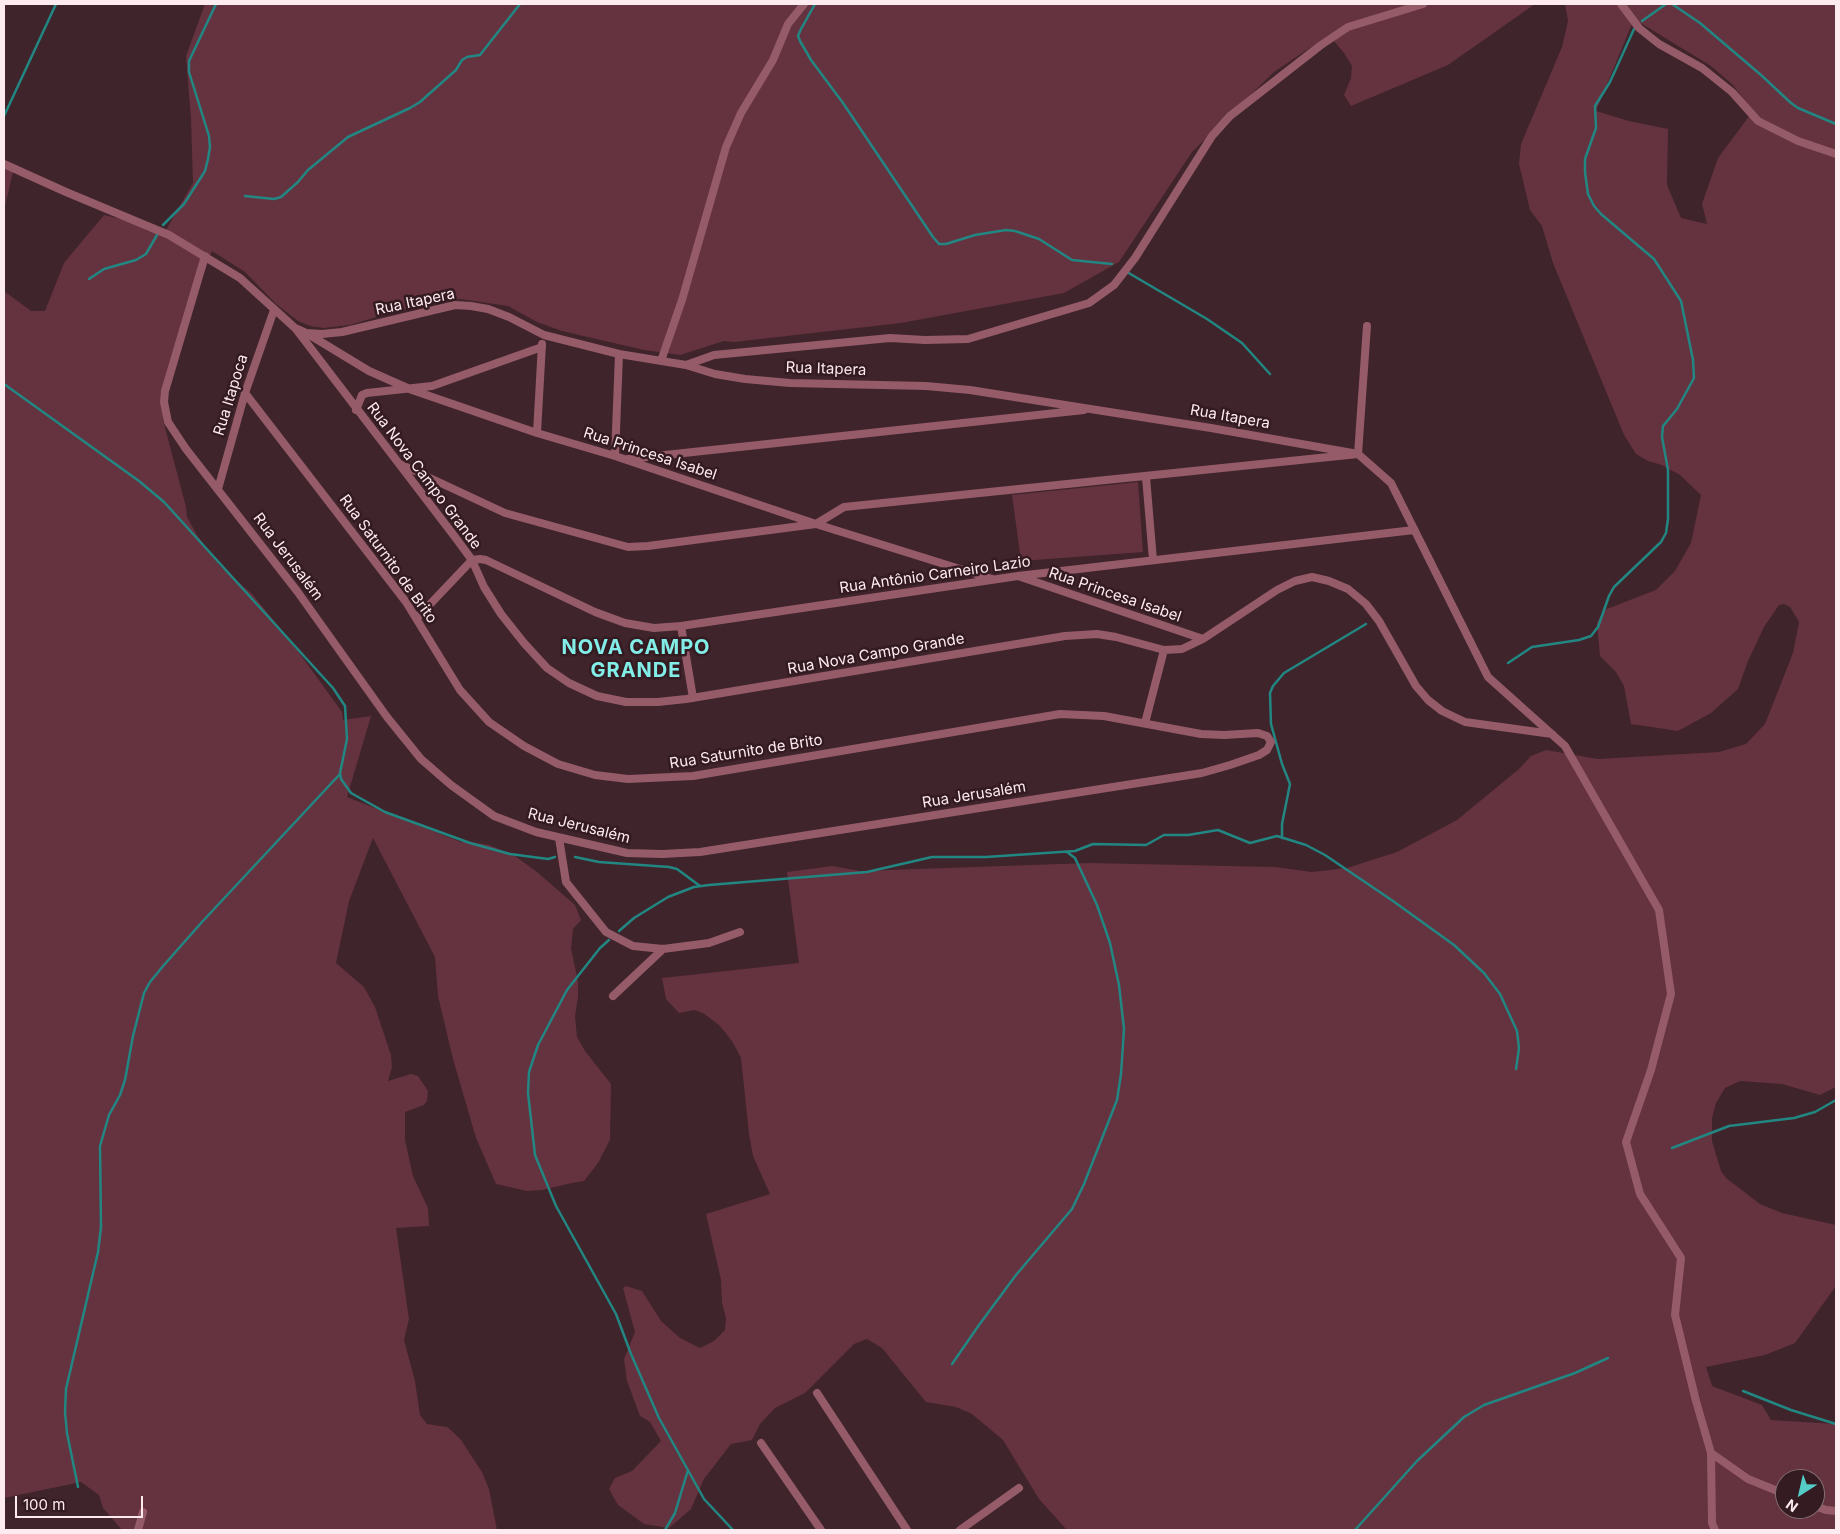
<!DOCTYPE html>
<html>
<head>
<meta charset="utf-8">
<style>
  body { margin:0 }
  #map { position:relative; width:1840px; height:1534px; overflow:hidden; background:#3f242b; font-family:Inter,sans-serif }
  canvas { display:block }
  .frame { position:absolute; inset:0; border:5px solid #feebef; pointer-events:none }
  .north { position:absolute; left:1775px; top:1469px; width:50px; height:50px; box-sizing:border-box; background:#341b21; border:1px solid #856e73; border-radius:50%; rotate:215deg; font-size:14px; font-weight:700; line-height:20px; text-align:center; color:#feebef }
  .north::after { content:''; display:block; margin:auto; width:18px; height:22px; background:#54cdc7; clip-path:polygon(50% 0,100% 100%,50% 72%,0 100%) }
  .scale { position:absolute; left:15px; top:1496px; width:128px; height:22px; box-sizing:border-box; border:2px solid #feebef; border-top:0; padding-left:6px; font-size:15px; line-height:18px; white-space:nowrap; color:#feebef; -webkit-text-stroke:4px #341b21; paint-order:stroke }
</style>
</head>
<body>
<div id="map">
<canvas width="1840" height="1534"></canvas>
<div class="frame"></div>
<div class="north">N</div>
<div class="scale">100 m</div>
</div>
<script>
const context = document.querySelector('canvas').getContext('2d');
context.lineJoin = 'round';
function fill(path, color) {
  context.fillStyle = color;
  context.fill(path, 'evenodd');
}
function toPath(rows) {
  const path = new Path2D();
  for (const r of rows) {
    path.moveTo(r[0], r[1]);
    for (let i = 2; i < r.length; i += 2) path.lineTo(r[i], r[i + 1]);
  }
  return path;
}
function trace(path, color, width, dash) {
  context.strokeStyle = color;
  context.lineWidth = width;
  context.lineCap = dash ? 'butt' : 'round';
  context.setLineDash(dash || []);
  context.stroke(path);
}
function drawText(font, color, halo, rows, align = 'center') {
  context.font = font + ' Inter,sans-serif';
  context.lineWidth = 5;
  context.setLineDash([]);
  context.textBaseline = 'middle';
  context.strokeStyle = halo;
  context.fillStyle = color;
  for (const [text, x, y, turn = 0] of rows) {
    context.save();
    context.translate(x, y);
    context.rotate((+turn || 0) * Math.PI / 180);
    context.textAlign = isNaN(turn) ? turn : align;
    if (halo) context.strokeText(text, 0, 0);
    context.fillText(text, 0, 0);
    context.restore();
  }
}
const green = toPath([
  [205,4,1535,4,1448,65,1351,106,1344,95,1351,78,1352,66,1344,53,1329,35,1274,72,1192,152,1119,262,1064,293,901,323,734,342,724,341,680,355,644,350,562,331,537,322,508,306,460,299,396,311,350,325,324,328,310,326,298,321,276,304,245,272,212,251,164,381,163,420,186,507,187,517,197,535,220,566,252,594,290,640,342,712,343,720,371,716,347,797,461,842,471,842,489,845,515,856,537,872,575,905,581,920,573,929,571,948,578,982,578,997,575,1016,577,1037,585,1051,611,1084,610,1140,598,1163,584,1181,572,1183,542,1190,527,1191,496,1184,476,1138,453,1059,438,996,435,957,373,838,349,901,336,963,364,987,375,1007,391,1055,392,1067,388,1081,411,1074,418,1076,428,1091,427,1101,424,1105,405,1112,405,1140,413,1176,428,1208,429,1226,396,1228,409,1319,404,1340,415,1381,420,1415,427,1424,447,1427,452,1431,461,1440,482,1472,489,1489,497,1530,122,1530,103,1508,99,1495,81,1482,4,1498,4,291,31,311,45,311,64,263,104,215,166,230,193,183,191,119,186,56],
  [1565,4,1836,4,1836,1087,1820,1095,1782,1084,1740,1081,1725,1088,1716,1103,1712,1118,1712,1141,1721,1171,1726,1178,1760,1204,1782,1213,1836,1225,1836,1286,1795,1343,1765,1355,1706,1367,1712,1386,1762,1405,1771,1420,1836,1424,1836,1530,1067,1530,1039,1499,1003,1440,972,1414,956,1407,926,1402,882,1348,867,1339,854,1344,805,1393,775,1408,760,1424,752,1440,731,1444,704,1479,691,1509,669,1528,644,1524,618,1505,609,1489,615,1478,632,1471,661,1441,650,1422,640,1416,627,1381,624,1359,635,1332,623,1288,626,1286,642,1291,661,1321,680,1338,700,1348,714,1341,725,1330,726,1318,722,1303,721,1280,706,1214,770,1194,753,1156,749,1134,741,1058,732,1041,719,1025,703,1013,694,1010,679,1013,666,999,662,978,799,963,787,872,832,866,860,871,1089,863,1275,867,1312,872,1347,868,1397,852,1457,820,1519,769,1531,756,1546,750,1598,759,1719,752,1746,744,1765,724,1793,653,1799,622,1790,607,1784,604,1779,605,1764,627,1748,661,1738,689,1711,713,1678,731,1631,724,1624,686,1616,672,1600,656,1597,623,1604,610,1656,590,1675,571,1691,543,1701,495,1680,475,1662,465,1648,461,1636,454,1624,435,1553,263,1542,226,1530,210,1519,164,1521,144,1562,47,1568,21],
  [1634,19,1711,66,1733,85,1753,111,1718,158,1702,204,1707,224,1681,218,1667,185,1668,129,1629,121,1596,111],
  [1785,1479,1815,1479,1815,1509,1785,1509],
  [4,161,13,172,4,210],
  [1138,482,1143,552,1021,561,1012,495]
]);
const stream = toPath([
  [815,4,801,29,798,36,800,41,811,60,843,103,933,237,939,244,946,244,975,235,1006,230,1015,231,1039,239,1072,260,1112,264],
  [1672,4,1700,23,1761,75,1791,103,1798,108,1836,124],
  [1642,21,1666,4],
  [4,116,56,4],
  [245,196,274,199,281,197,298,182,308,170,348,137,410,108,420,102,456,70,462,60,467,57,480,55,520,4],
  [163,225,184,204,205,171,208,159,210,147,209,136,189,72,189,61,216,4],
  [1127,272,1207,319,1242,343,1270,374],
  [89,279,104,269,136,260,146,254,157,235],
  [4,384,139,481,164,502,333,688,345,706,347,739,340,773,341,779,351,793,385,812,470,843,510,854,548,859,555,857],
  [1508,663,1532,647,1579,640,1591,636,1598,627,1609,596,1614,587,1661,542,1666,533,1668,519,1668,470,1662,437,1663,426,1677,409,1694,378,1693,360,1681,301,1654,259,1601,214,1594,206,1588,194,1585,172,1585,159,1596,128,1595,106,1610,82,1634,29],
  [1282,838,1282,824,1290,784,1282,764,1271,724,1270,693,1273,686,1284,673,1366,624],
  [575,857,599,862,669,867,677,869,700,886],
  [619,931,634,918,668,897,694,887,709,885,867,872,932,857,986,857,1075,851,1093,844,1146,845,1164,835,1188,835,1218,830,1250,843,1277,836,1306,845,1325,855,1393,901,1454,945,1484,973,1500,994,1517,1031,1519,1048,1516,1069],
  [609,940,600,948,567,990,538,1045,529,1072,528,1093,535,1155,556,1206,616,1314,631,1354,659,1418,704,1499,733,1530],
  [1672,1148,1729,1126,1794,1118,1815,1112,1836,1100],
  [952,1364,979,1325,1016,1275,1072,1209,1084,1184,1117,1100,1121,1074,1124,1029,1119,985,1110,943,1097,905,1075,858,1067,852],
  [1743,1391,1791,1410,1836,1424],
  [78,1487,67,1433,65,1412,66,1389,98,1252,101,1227,100,1146,109,1115,120,1095,125,1080,133,1036,144,993,150,982,164,965,202,922,340,774],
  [665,1530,675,1513,688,1470],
  [1355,1530,1417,1461,1464,1417,1484,1405,1575,1373,1608,1358]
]);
const street = toPath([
  [1621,4,1639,28,1659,44,1702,68,1732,92,1758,121,1798,141,1836,154],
  [4,164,66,192,169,235,240,278,295,328,306,333,322,334,342,332,455,305,471,306,488,309,509,317,544,335,619,354,686,365,715,374,745,379,790,383,926,386,970,390,1211,428,1358,454,1391,483,1488,677,1565,746,1659,910,1671,994,1651,1070,1626,1142,1640,1194,1681,1258,1675,1315,1696,1401,1711,1453,1712,1523,1715,1530],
  [205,256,165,391,164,402,168,422,186,449,297,591,387,717,421,759,451,785,494,816,536,832,627,853,662,854,700,852,1202,773,1230,765,1259,755,1267,750,1271,742,1267,736,1258,733,1224,735,1201,734,1104,716,1060,714,693,776,628,779,595,775,558,764,524,746,489,722,460,690,406,602,245,393],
  [296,329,455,537,472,560,484,587,501,614,524,643,547,668,569,683,597,696,626,702,658,702,686,699,1065,636,1097,634,1116,637,1164,650,1182,649,1203,639,1277,590,1295,581,1312,577,1329,581,1348,589,1366,604,1379,621,1416,686,1428,700,1442,711,1465,722,1552,734],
  [308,334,369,371,412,390,537,433,615,456,816,524,992,579],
  [661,361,682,300,726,147,741,113,773,60,788,24,804,4],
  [686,365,714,355,890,338,925,340,968,339,1089,303,1114,285,1135,258,1212,136,1230,116,1321,45,1348,27,1423,4],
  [356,410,362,395,367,393,432,386,542,347],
  [537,433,542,344],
  [615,456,619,354],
  [628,459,1084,410],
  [400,464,505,513,628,547,648,546,816,524,844,507,1358,454,1367,326],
  [1146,477,1153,560],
  [218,489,245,393,274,310],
  [1021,577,1203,639],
  [417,618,472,560,480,559,486,560,595,612,625,623,654,628,681,626,1018,576,1414,530],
  [681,626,693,698],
  [1145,723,1164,650],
  [559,838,566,882,606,932,633,946,663,949,709,943,740,932],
  [613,996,663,949],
  [817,1393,907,1530],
  [761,1443,821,1530],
  [1711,1453,1748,1479,1785,1494],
  [1815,1506,1826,1510,1836,1511],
  [138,1530,143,1512],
  [960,1530,1019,1488]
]);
const streetNames = [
  ["Rua Itapera",415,302,-12],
  ["Rua Itapera",826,369,2],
  ["Rua Itapoca",231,395,-73],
  ["Rua Itapera",1230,417,10],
  ["Rua Princesa Isabel",650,454,18],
  ["Rua Nova Campo Grande",424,476,53],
  ["Rua Jerusalém",288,557,53],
  ["Rua Saturnito de Brito",388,559,54],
  ["Rua Antônio Carneiro Lazio",935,575,-8],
  ["Rua Princesa Isabel",1115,595,19],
  ["Rua Nova Campo Grande",876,654,-10],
  ["Rua Saturnito de Brito",746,752,-9],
  ["Rua Jerusalém",974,795,-9],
  ["Rua Jerusalém",579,826,14]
];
const districtNames = [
  ["NOVA CAMPO",636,648],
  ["GRANDE",636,671]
];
fill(green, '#65323f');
trace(stream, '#228783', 2.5);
trace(street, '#955b69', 8);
drawText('15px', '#feebef', '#341b21', streetNames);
context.letterSpacing = '1px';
drawText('bold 20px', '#83eee8', '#341b21', districtNames);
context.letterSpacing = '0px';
</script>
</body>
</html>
